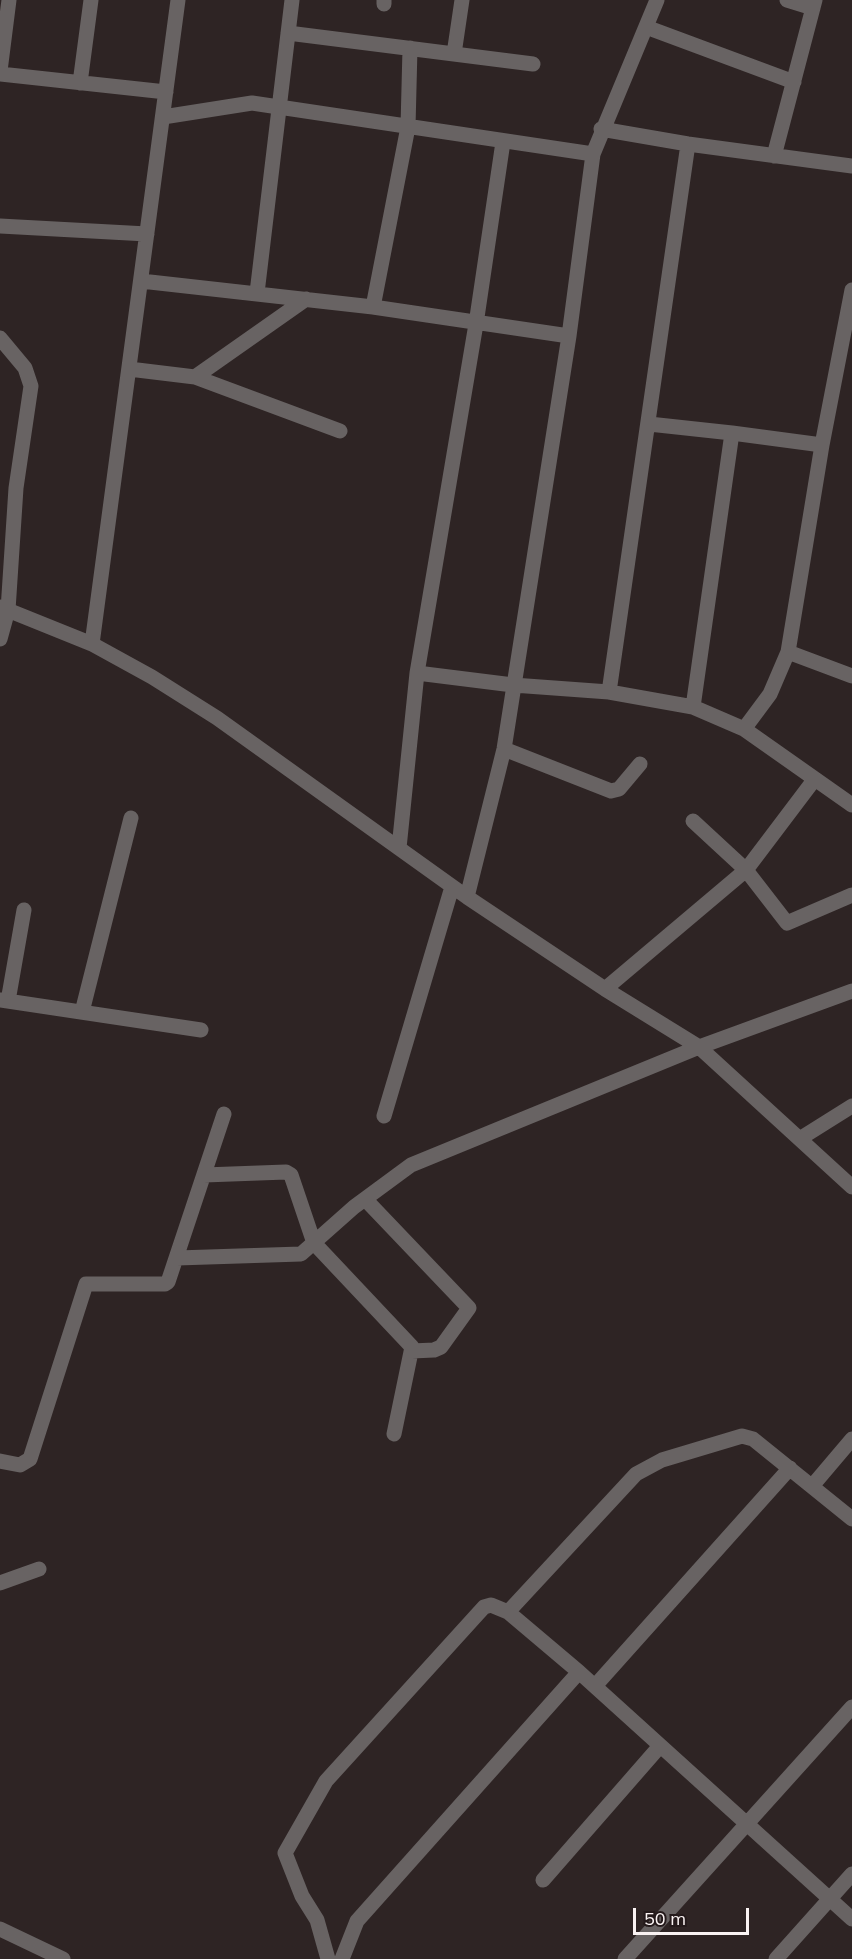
<!DOCTYPE html>
<html>
<head>
<meta charset="utf-8">
<style>
  body { margin:0 }
  #map { position:relative; width:852px; height:1959px; overflow:hidden; background:#2e2424; font-family:Mulish,sans-serif }
  canvas { display:block }
  .scale { position:absolute; left:633px; top:1908px; width:116px; height:27px; box-sizing:border-box; border:3px solid #faf3f3; border-top:0; padding-left:8px; font-size:18px; line-height:21px; white-space:nowrap; color:#faf3f3; -webkit-text-stroke:4px #241a1b; paint-order:stroke }
</style>
</head>
<body>
<div id="map">
<canvas width="852" height="1959"></canvas>
<div class="scale">50 m</div>
</div>
<script>
const context = document.querySelector('canvas').getContext('2d');
context.lineJoin = 'round';
function toPath(rows) {
  const path = new Path2D();
  for (const r of rows) {
    path.moveTo(r[0], r[1]);
    for (let i = 2; i < r.length; i += 2) path.lineTo(r[i], r[i + 1]);
  }
  return path;
}
function trace(path, color, width, dash) {
  context.strokeStyle = color;
  context.lineWidth = width;
  context.lineCap = dash ? 'butt' : 'round';
  context.setLineDash(dash || []);
  context.stroke(path);
}
const minor = toPath([
  [787,0,813,8],
  [384,4,384,0],
  [646,27,794,82],
  [288,33,533,64],
  [454,54,462,0],
  [0,71,9,0],
  [0,74,166,92],
  [80,83,91,0],
  [163,117,252,103,593,154],
  [601,129,688,144,852,166],
  [774,156,815,0],
  [0,226,147,234],
  [141,281,373,307,569,336],
  [257,293,292,0],
  [373,307,408,127,410,48],
  [0,338,25,368,31,386,16,488,8,610,0,639],
  [129,369,195,377,340,431],
  [195,377,306,299],
  [649,424,732,433,693,707],
  [732,433,822,445],
  [0,607,92,644,152,677,217,718,467,897,605,989,699,1047,852,1187],
  [92,644,178,0],
  [788,652,852,676],
  [417,673,513,685,609,692,693,707,744,729,852,805],
  [609,692,688,144],
  [744,729,770,694,788,652,822,445,852,290],
  [504,749,611,791,619,789,640,764],
  [693,821,746,870,787,923,852,895],
  [399,848,417,673,476,324,503,142],
  [467,897,504,749,569,336,593,154,657,0],
  [605,989,746,870,814,780],
  [0,1000,201,1030],
  [8,1001,24,910],
  [82,1012,131,818],
  [384,1116,452,887],
  [801,1138,852,1106],
  [204,1175,286,1172,291,1175,314,1243,412,1347,394,1434],
  [365,1199,469,1308,441,1347,434,1350,412,1351],
  [177,1258,301,1254,354,1207,411,1165,699,1047,852,991],
  [0,1461,20,1465,30,1459,86,1284,165,1284,168,1282,224,1114],
  [813,1485,852,1439],
  [0,1583,39,1569],
  [508,1612,636,1474,662,1460,742,1436,753,1439,852,1519],
  [595,1686,790,1468],
  [543,1880,660,1746],
  [0,1929,63,1959],
  [328,1959,317,1920,302,1896,285,1853,326,1781,484,1607,491,1605,508,1612,579,1672,852,1919],
  [342,1959,357,1921,579,1672],
  [625,1959,852,1707],
  [776,1959,852,1874]
]);
trace(minor, '#686363', 15);
</script>
</body>
</html>
